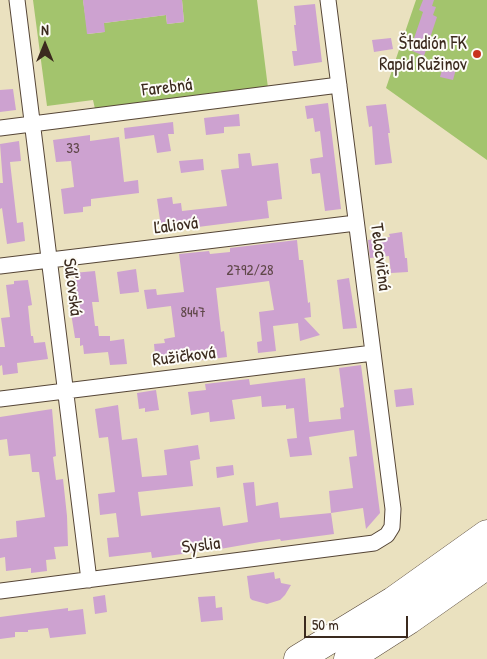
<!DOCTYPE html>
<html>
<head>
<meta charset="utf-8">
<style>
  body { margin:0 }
  #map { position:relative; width:487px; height:659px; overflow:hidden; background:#eae1bf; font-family:"Patrick Hand",sans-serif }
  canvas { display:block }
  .north { position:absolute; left:20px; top:20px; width:50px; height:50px; -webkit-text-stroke:4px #fdfcf7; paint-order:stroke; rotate:0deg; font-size:14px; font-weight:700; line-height:20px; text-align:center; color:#3b2a1e }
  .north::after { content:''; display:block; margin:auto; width:18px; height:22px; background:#3b2a1e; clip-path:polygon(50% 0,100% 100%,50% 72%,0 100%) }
  .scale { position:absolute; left:304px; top:616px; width:104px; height:22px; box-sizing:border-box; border:2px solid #3b2a1e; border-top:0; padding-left:6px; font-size:15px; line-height:18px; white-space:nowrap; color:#3b2a1e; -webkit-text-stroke:4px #fdfcf7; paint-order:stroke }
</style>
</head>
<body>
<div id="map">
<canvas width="487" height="659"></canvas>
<div class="north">N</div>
<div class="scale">50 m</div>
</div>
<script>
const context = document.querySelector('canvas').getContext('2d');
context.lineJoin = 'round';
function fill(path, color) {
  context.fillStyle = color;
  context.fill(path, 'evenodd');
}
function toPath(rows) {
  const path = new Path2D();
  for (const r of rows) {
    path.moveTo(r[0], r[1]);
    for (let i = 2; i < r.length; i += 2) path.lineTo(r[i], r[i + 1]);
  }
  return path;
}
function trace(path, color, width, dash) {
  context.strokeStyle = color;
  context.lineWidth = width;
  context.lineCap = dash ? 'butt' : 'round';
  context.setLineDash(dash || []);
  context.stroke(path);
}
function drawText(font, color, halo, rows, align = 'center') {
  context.font = font + ' "Patrick Hand",sans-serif';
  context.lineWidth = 4;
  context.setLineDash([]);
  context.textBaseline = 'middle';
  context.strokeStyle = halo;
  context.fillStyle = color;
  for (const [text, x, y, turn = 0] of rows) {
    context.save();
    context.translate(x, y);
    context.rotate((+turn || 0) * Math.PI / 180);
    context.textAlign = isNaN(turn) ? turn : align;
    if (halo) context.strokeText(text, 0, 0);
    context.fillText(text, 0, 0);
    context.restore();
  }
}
const green = toPath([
  [33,0,83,0,88,34,104,32,104,23,166,15,167,24,184,22,182,0,257,0,268,88,95,109,93,100,47,106],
  [416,0,487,0,487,160,386,88]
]);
const building = toPath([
  [83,0,182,0,184,22,167,24,166,15,104,23,105,32,87,34],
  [423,0,434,0,432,6,436,7,433,15,437,17,424,56,410,50,423,12,419,10],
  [315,4,322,62,294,66,292,51,297,51,294,25,296,25,294,6],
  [391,38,393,49,374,52,372,40],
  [443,66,456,69,453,80,440,77],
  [13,89,16,110,0,112,0,90],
  [328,103,341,209,325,211,320,173,312,174,310,159,323,157,320,131,315,132,313,118,307,119,305,106],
  [386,104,390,133,388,133,392,163,375,165,372,126,369,127,366,106],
  [239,114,240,126,224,127,224,133,206,135,204,118],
  [173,122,174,134,168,134,171,151,157,153,154,135,125,139,124,128],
  [90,135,90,141,119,137,124,182,138,180,139,193,91,199,91,206,83,207,83,212,64,214,61,189,74,187,71,161,56,162,53,140],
  [19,141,21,161,10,162,17,223,23,222,25,241,7,244,2,208,0,209,0,183,3,183,0,144],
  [250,153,252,166,278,163,282,199,267,201,269,218,190,228,190,224,161,227,157,199,172,197,173,204,181,203,182,211,227,206,221,170,239,168,238,154],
  [203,159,204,170,181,173,179,161],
  [402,232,405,258,407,258,408,272,391,273,389,256,370,258,368,240,390,237,389,234],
  [297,240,299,260,303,260,308,303,310,302,311,317,304,318,320,335,300,341,298,323,273,326,276,351,258,353,257,342,262,341,259,312,274,310,269,281,216,288,221,332,224,331,227,357,156,366,154,344,165,343,164,339,175,337,171,306,147,309,144,290,156,289,157,295,184,292,179,254,209,251,210,254,230,252,230,248],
  [136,269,139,292,120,294,117,272],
  [95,271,99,302,92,302,95,326,98,326,99,336,110,336,110,341,124,339,127,364,110,365,108,352,84,354,83,345,80,346,80,338,75,338,71,313,75,312,74,305,77,305,73,273],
  [349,278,357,328,343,329,337,280],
  [28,280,32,305,28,306,31,336,33,336,34,343,45,342,48,359,17,363,18,373,3,375,2,365,0,366,0,347,5,347,1,318,10,317,6,285,14,284,14,281],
  [361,365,380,513,366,529,363,508,331,513,329,491,353,488,349,457,357,456,354,430,309,437,312,455,290,457,287,439,297,438,294,408,286,409,286,405,262,407,261,396,232,400,235,419,210,422,209,412,191,415,188,392,206,390,205,384,249,379,250,385,305,378,309,422,341,419,340,408,344,407,339,368],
  [412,388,414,405,396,407,394,390],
  [156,390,159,410,145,412,145,408,139,409,137,393],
  [118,405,122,440,137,438,142,477,167,475,164,450,198,445,200,459,190,461,193,486,138,492,141,516,220,507,223,526,248,522,243,483,254,482,256,506,278,502,280,518,331,513,334,534,281,541,280,539,260,542,220,549,152,558,151,552,109,557,107,538,119,537,116,513,100,515,98,494,115,492,108,437,99,438,95,409],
  [52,409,56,456,53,457,56,480,63,479,67,516,68,546,54,547,56,559,46,560,47,571,31,573,31,568,6,571,5,557,0,558,0,539,17,537,16,521,45,517,39,472,32,472,30,454,9,456,7,439,0,440,0,417],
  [233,465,234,475,217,478,216,467],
  [274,572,275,579,280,578,281,583,291,585,285,595,280,600,267,604,252,600,250,598,247,576],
  [105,595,107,612,95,614,93,597],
  [215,596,216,608,222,607,223,620,201,622,198,597],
  [68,608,68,611,83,609,86,634,50,638,48,628,28,630,28,632,15,632,15,637,0,639,0,617]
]);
const street = toPath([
  [17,0,89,580],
  [0,128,339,85],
  [0,266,356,223],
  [0,399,373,353],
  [0,591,374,543,387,535,392,527,393,509,328,0]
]);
const highway = toPath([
  [298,659,393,601,487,534],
  [348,659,409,620,487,565]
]);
const markers = [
  [477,54,5,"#c8321e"]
];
const numberNames = [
  ["33",73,149],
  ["2792/28",250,271],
  ["8447",193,313]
];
const poiNames = [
  ["Štadión FK",467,44],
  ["Rapid Ružinov",467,65]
];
const streetNames = [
  ["Farebná",167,88,-7],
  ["Ľaliová",176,226,-7],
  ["Telocvičná",380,257,83],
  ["Súľovská",72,287,83],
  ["Ružičková",184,357,-7],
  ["Syslia",201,546,-7]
];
fill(green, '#a3c46d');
fill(building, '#cda2d0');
trace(street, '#554536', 17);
trace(highway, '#554536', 29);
trace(street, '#fff', 15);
trace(highway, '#fff', 28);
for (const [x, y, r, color] of markers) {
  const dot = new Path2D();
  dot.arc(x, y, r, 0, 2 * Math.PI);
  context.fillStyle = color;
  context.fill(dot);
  trace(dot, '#fdfcf7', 2);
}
drawText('15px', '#60484a', null, numberNames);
drawText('18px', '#3b2a1e', '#fdfcf7', poiNames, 'right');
drawText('18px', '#3b2a1e', '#fdfcf7', streetNames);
</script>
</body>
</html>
